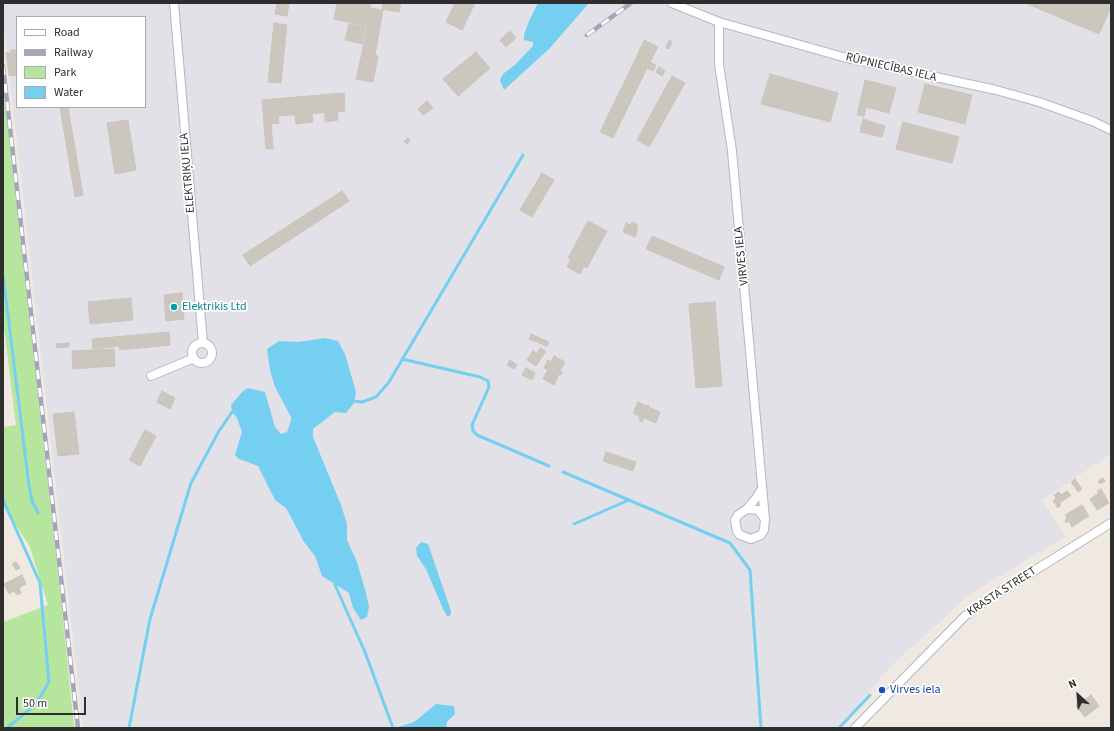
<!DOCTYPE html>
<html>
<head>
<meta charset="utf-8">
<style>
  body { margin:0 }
  #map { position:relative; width:1114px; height:731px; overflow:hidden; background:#efe9e1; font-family:"Source Sans 3",sans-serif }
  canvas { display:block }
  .frame { position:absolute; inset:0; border:4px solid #2e2e2e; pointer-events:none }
  .legend { position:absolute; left:16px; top:16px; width:130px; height:92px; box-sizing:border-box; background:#fff; border:1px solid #ababab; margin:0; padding:5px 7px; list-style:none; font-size:12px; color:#2e2e2e }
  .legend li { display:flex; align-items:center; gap:8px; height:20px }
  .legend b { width:20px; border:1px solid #ababab }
  .north { position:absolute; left:1058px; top:675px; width:40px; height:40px; -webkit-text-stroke:3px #fff; paint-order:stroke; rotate:334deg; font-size:11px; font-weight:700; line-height:16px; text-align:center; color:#2e2e2e }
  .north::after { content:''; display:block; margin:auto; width:14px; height:18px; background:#2e2e2e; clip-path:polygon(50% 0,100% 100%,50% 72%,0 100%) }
  .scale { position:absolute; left:16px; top:697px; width:70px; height:18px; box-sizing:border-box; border:2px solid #2e2e2e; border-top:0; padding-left:5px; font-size:12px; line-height:14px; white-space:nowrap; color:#2e2e2e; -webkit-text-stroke:3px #fff; paint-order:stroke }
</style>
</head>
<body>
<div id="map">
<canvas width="1114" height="731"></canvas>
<div class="frame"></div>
<ul class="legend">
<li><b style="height:5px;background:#fff"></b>Road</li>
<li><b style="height:5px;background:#a3a6b8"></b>Railway</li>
<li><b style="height:11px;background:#b6e59e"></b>Park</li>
<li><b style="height:11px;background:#75cff0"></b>Water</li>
</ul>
<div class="north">N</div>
<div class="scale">50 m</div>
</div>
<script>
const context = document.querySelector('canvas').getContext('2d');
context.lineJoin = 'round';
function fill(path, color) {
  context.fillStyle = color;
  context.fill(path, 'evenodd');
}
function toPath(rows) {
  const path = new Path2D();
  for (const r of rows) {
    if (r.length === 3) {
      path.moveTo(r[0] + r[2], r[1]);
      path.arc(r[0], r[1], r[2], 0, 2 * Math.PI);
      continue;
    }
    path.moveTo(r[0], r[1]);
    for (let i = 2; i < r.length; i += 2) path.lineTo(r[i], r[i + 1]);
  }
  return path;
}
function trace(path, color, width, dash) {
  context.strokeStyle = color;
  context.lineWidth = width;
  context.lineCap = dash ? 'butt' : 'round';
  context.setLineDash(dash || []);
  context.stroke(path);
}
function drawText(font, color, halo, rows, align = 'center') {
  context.font = font + ' "Source Sans 3",sans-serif';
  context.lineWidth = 3.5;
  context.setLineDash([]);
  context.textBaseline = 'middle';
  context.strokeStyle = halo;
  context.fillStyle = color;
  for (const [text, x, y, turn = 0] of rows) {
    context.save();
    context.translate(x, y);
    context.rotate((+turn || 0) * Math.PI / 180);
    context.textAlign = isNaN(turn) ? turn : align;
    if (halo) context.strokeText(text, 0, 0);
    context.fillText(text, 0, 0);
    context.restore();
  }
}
const industrial = toPath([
  [3,3,1111,3,1111,454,1042,500,1065,537,973,592,892,665,839,728,83,728,3,18],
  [17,17,145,17,145,107,17,107]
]);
const green = toPath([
  [3,86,61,600,74,728,3,728,3,622,48,605,30,547,3,505,3,427,16,425,3,319]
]);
const water = toPath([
  [538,3,589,3,549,49,504,90,500,80,503,74,516,64,533,46,533,42,524,40,524,35,529,21],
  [325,338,338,341,345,354,356,392,354,403,346,413,335,412,313,429,313,437,341,505,347,524,347,540,357,562,366,593,369,607,367,617,361,620,353,608,349,593,322,576,315,556,304,542,286,508,275,500,258,466,239,459,235,455,242,432,237,418,232,412,231,405,243,391,248,388,265,392,275,427,281,434,287,432,291,421,291,417,275,387,270,370,267,349,279,341,298,342],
  [421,542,428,544,451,611,450,616,447,616,444,611,426,569,417,556,416,548],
  [436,704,454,706,455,714,447,722,446,728,395,728,414,722]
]);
const stream = toPath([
  [3,275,29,486,32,501,38,513],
  [402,359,480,377,488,381,489,387,472,425,473,431,477,435,549,466],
  [354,401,362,402,376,397,389,382,523,155],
  [563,472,730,543,750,570,761,728],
  [3,500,40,583,49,682,35,705,7,728],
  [574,524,629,500],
  [335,585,365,652,393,728],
  [129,728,150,619,191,483,219,431,232,412],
  [839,728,870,695]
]);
const building = toPath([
  [277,3,289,3,287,16,275,14,277,3],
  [337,3,371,3,366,26,334,19,337,3],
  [383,3,401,3,399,12,382,9,383,3],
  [455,3,475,3,462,30,446,22,455,3],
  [1025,3,1111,3,1111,7,1099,34,1025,3],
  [370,8,383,10,375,55,362,53,370,8],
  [274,23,287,25,286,34,273,33,274,23],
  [349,24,365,27,362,44,345,40,349,24],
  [510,31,516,38,506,47,500,40,510,31],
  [273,33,286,34,281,83,268,82,273,33],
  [644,40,658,47,650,62,637,56,644,40],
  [669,40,672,42,669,49,666,48,669,40],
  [11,50,17,50,17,75,9,76,6,53,11,53,11,50],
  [476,52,490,68,458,96,443,79,476,52],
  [362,53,378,56,373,82,356,79,362,53],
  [637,56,656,65,653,71,647,68,613,138,600,132,637,56],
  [659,67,665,71,662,76,656,72,659,67],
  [770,74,838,93,830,122,761,104,770,74],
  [672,76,685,83,649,147,637,140,672,76],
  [865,80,896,88,889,113,866,107,864,116,857,115,865,80],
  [925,84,972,95,965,124,918,112,925,84],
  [344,93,345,111,278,116,279,123,264,124,262,100,344,93],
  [427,101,433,108,423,115,418,109,427,101],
  [60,107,68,107,83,195,75,197,60,107],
  [337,111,338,120,325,122,325,112,337,111],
  [312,113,313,122,296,124,295,115,312,113],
  [863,119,885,126,882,137,860,132,863,119],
  [128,120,136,170,115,174,107,123,128,120],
  [903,122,959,137,952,163,896,149,903,122],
  [271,123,273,149,266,149,264,124,271,123],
  [408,138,410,141,407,144,404,141,408,138],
  [542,173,554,180,532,217,520,210,542,173],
  [342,191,349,201,250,266,243,255,342,191],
  [588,221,607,231,587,268,584,266,580,274,567,267,571,259,568,258,588,221],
  [632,222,637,224,636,227,638,228,635,237,623,232,626,223,631,225,632,222],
  [652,236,724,267,719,280,646,249,652,236],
  [182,293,184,319,166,321,164,295,182,293],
  [131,298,133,320,90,324,88,302,131,298],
  [715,302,722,386,696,388,689,304,715,302],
  [169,332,170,345,120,350,119,346,93,349,92,339,169,332],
  [531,334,549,342,547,346,529,339,531,334],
  [69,343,69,347,57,348,56,344,69,343],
  [541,348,546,352,544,354,539,350,541,348],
  [114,349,115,366,73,369,72,351,114,349],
  [539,350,544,354,536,366,530,362,539,350],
  [533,351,536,353,530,362,527,360,533,351],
  [554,356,565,362,560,371,562,372,561,375,559,374,554,385,543,379,548,370,544,368,548,360,551,362,554,356],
  [510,360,517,365,514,369,507,365,510,360],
  [526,368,535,373,532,380,522,375,526,368],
  [162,391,175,398,170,409,157,402,162,391],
  [638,402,646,406,649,405,648,407,660,412,656,423,644,418,642,422,639,420,640,417,633,413,638,402],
  [74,412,79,454,58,456,53,414,74,412],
  [145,430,156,436,140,466,129,460,145,430],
  [606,452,636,462,633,471,603,461,606,452],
  [1103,478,1105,481,1100,484,1098,481,1103,478],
  [1075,479,1082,489,1078,492,1071,482,1075,479],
  [1101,489,1109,503,1097,510,1090,499,1099,493,1097,491,1101,489],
  [1067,491,1071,495,1060,503,1056,498,1067,491],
  [1059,492,1061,495,1056,498,1054,495,1059,492],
  [1056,498,1061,505,1058,508,1053,501,1056,498],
  [1082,505,1089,516,1084,519,1077,508,1082,505],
  [1077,508,1084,519,1072,527,1069,521,1066,523,1065,520,1067,518,1065,515,1077,508],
  [16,562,20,568,16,570,12,564,16,562],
  [22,575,26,584,19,588,21,593,17,595,14,591,9,594,4,584,22,575],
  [1091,695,1099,706,1085,717,1076,706,1077,703,1080,700,1083,701,1091,695]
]);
const minor = toPath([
  [174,3,203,343],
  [672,3,719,22,843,57,996,90,1039,102,1092,121,1111,130],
  [719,22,719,64,732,151,765,519],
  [202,353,10],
  [151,376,194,358],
  [747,509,758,510,765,519,764,530,761,535,751,539,740,535,737,531,735,520,738,515,747,509,756,498,761,490],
  [855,728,965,616,992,597,1111,523]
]);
const rail = toPath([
  [587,35,631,3],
  [3,66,78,728]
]);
const markers = [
  [174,307,4,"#0f9aa8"],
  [882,690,4,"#1a4fb4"]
];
const streetNames = [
  ["RŪPNIECĪBAS IELA",891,68,13],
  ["ELEKTRIĶU IELA",188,173,-95],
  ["VIRVES IELA",742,256,-96],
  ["KRASTA STREET",1002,592,-33]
];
const cultureNames = [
  ["Elektrikis Ltd",182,307]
];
const transitNames = [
  ["Virves iela",890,690]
];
fill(industrial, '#e3e1e8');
fill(green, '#b6e59e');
fill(water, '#75cff0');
trace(stream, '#75cff0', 3);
fill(building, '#cbc7bf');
trace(building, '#cbc5ba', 1);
trace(minor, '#b4b7c1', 10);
trace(minor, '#fff', 8);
trace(rail, '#a3a6b8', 4.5);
trace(rail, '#fff', 3, [9]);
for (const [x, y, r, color] of markers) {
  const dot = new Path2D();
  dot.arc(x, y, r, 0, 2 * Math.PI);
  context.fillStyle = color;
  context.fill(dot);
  trace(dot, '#fff', 1.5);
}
drawText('12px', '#2e2e2e', '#fff', streetNames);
drawText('12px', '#0d838f', '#fff', cultureNames, 'left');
drawText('12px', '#164399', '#fff', transitNames, 'left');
</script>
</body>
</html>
